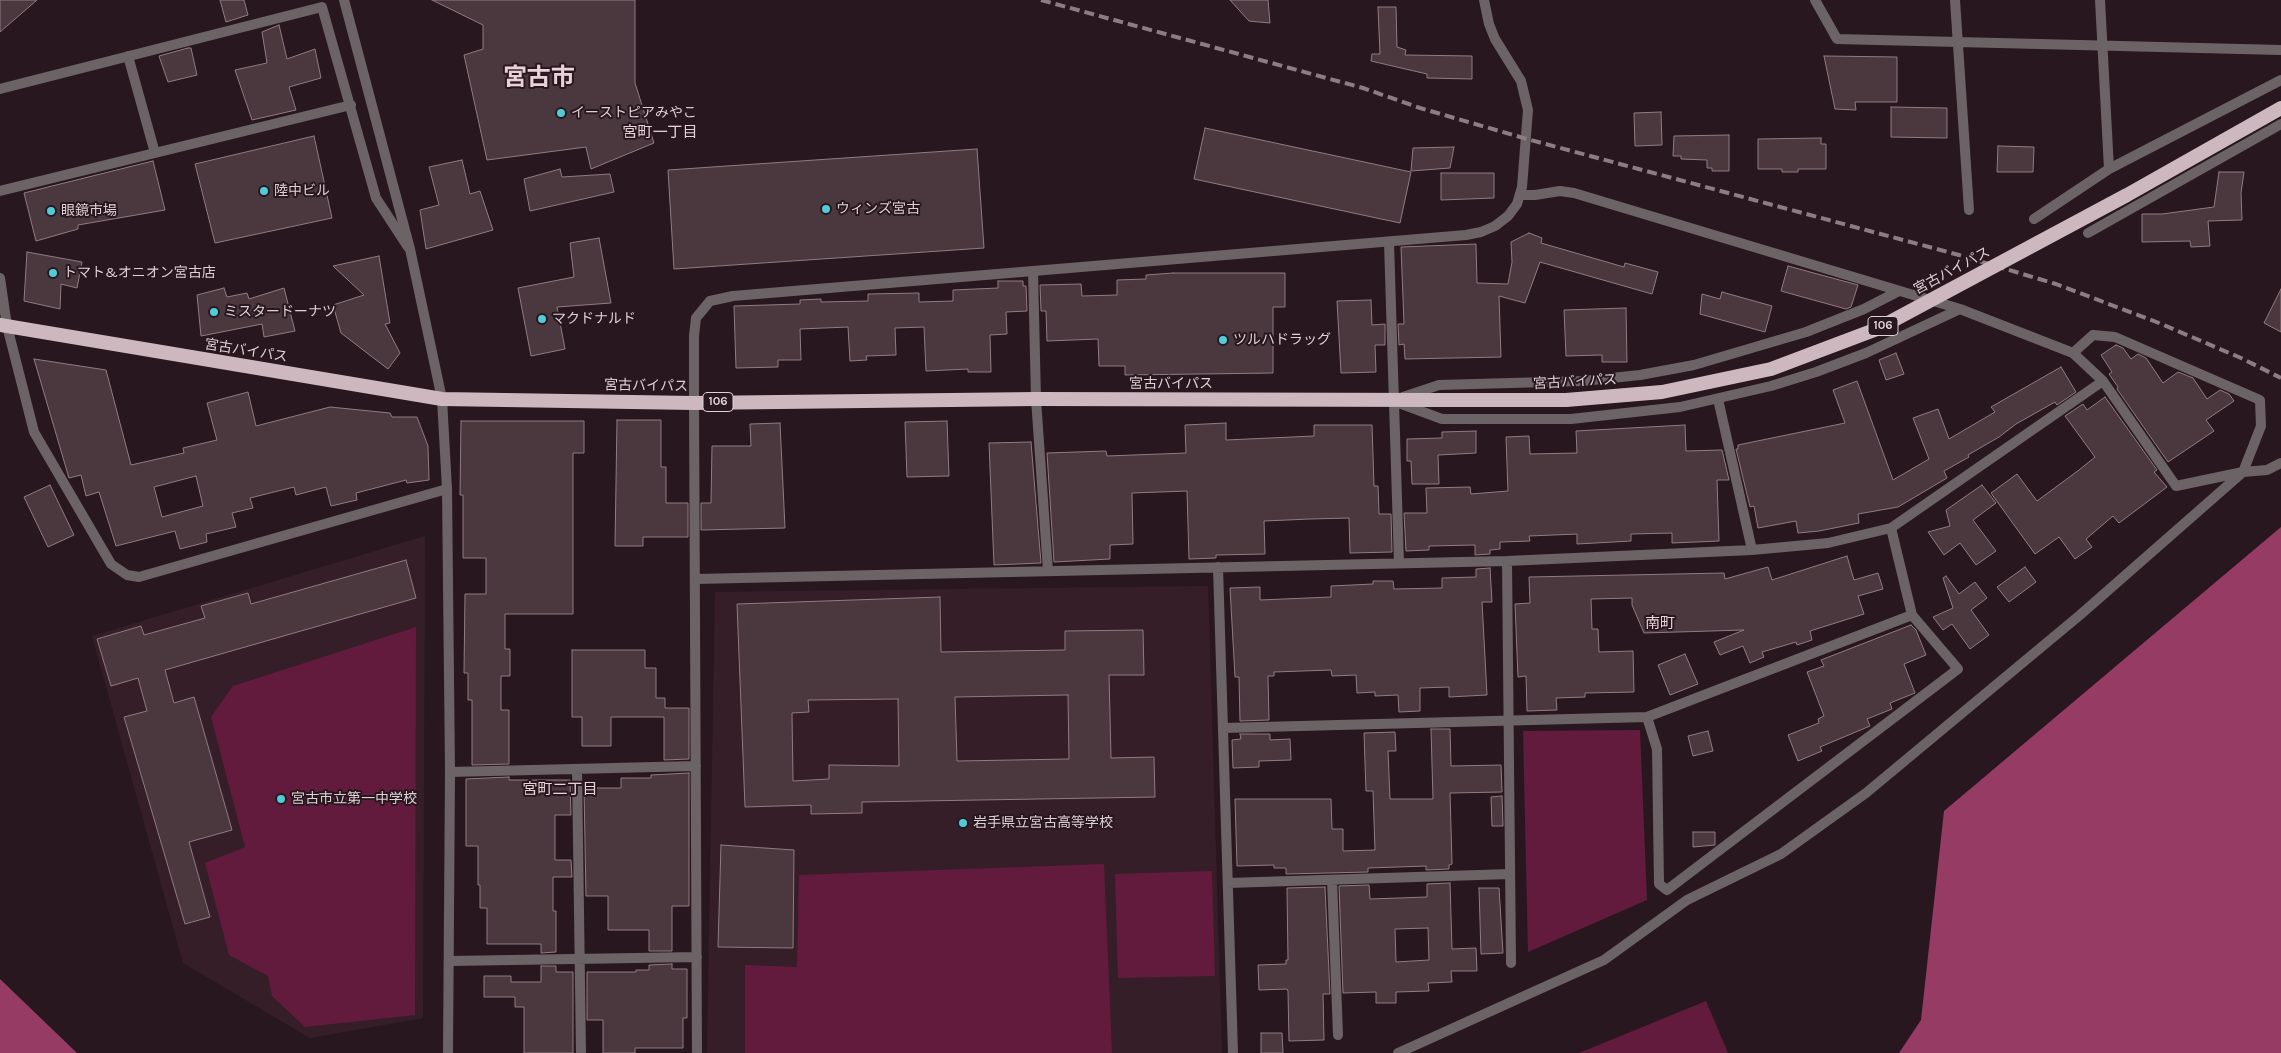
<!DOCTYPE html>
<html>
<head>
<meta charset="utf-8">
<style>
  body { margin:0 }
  canvas { display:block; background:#28171e }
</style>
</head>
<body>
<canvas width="2281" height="1053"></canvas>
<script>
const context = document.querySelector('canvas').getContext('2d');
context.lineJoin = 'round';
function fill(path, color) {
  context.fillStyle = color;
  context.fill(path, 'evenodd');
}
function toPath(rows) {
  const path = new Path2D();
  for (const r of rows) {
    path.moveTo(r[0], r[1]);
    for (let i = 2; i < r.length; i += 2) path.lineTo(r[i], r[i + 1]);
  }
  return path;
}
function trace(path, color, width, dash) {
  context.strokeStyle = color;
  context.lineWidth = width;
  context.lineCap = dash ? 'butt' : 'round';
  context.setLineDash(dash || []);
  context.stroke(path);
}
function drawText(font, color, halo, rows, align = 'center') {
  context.font = font + ' Karla,"Noto Sans JP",sans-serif';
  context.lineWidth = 4;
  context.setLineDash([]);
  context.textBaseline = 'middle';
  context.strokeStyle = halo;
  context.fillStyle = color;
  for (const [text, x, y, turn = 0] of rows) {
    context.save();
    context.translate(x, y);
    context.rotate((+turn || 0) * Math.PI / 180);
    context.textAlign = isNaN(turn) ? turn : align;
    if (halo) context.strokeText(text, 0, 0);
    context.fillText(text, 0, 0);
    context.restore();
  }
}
const built = toPath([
  [425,536,423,1018,310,1038,183,963,92,636],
  [1208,586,1222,1053,707,1053,715,592]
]);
const green = toPath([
  [416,627,415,1015,305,1027,272,996,268,976,229,955,205,863,245,847,211,717,233,686],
  [1640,730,1647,900,1528,952,1523,731],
  [1104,864,1112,1053,745,1053,745,965,797,967,799,875],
  [1212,871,1215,976,1118,978,1115,874],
  [1706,1001,1728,1053,1579,1053]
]);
const water = toPath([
  [2281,527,2281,1053,1899,1053,1921,1020,1944,811],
  [0,979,77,1053,0,1053]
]);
const building = toPath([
  [0,0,37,0,0,32,0,0],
  [220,0,244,0,248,15,226,22,220,0],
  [432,0,635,0,635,83,654,143,591,169,586,147,487,160,464,55,483,49,483,25,432,0],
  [1230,0,1268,0,1270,23,1249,21,1230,0],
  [1378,7,1396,7,1397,47,1406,50,1405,55,1472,56,1472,79,1427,78,1427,74,1371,61,1372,54,1380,54,1378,7],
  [279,25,287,59,315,49,321,78,289,87,296,110,252,120,235,70,267,63,262,32,279,25],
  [188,48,191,48,197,75,168,82,159,56,188,48],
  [1824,56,1897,57,1897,102,1855,102,1856,110,1835,109,1824,56],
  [1891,107,1947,108,1947,138,1891,137,1891,107],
  [1661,112,1662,145,1635,146,1634,113,1661,112],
  [1205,128,1411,172,1400,223,1194,179,1205,128],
  [1729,135,1729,171,1712,171,1712,168,1707,168,1707,160,1681,159,1681,156,1673,156,1674,136,1729,135],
  [314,136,332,218,215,243,195,164,314,136],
  [1821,138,1821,144,1826,144,1826,169,1798,169,1798,172,1782,172,1782,169,1758,169,1758,139,1821,138],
  [1998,146,2034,147,2033,172,1997,172,1998,146],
  [1454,147,1450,168,1411,171,1413,148,1454,147],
  [977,149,984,248,674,269,668,170,977,149],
  [462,160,470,194,480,191,493,230,426,249,420,210,439,205,429,167,462,160],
  [153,161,165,210,78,225,78,229,36,241,24,193,153,161],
  [560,169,562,177,610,174,614,192,530,211,524,179,560,169],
  [2219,172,2244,172,2241,193,2242,220,2208,221,2210,246,2191,247,2190,241,2142,242,2142,214,2162,214,2214,207,2219,172],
  [1441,173,1494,173,1494,198,1441,200,1441,173],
  [1529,233,1542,238,1541,243,1624,267,1625,263,1658,272,1652,294,1540,262,1525,303,1499,296,1501,357,1405,359,1404,344,1399,345,1398,324,1404,324,1401,247,1476,244,1477,283,1508,284,1512,262,1511,242,1529,233],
  [599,238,611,303,557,307,565,349,531,356,518,288,574,277,570,243,599,238],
  [27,252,82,262,77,288,61,284,60,309,24,301,27,252],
  [379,256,390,323,385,324,400,353,388,369,341,333,333,305,364,295,333,266,379,256],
  [1788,266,1858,285,1851,307,1846,309,1781,291,1788,266],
  [1173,273,1285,273,1285,307,1273,307,1273,373,1125,375,1125,366,1099,366,1098,339,1047,341,1046,311,1041,311,1040,285,1081,284,1082,296,1117,295,1117,280,1146,279,1146,275,1173,273],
  [998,281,1023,281,1023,286,1026,286,1027,311,1006,312,1007,334,990,335,991,372,968,372,968,369,926,371,924,327,895,328,896,355,866,356,867,360,850,361,848,327,800,329,801,360,778,360,778,367,736,368,734,306,800,304,800,300,821,299,821,302,868,301,868,294,919,293,919,302,953,301,953,290,998,288,998,281],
  [224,288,227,297,247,293,249,299,284,288,295,331,264,337,262,324,201,336,197,295,224,288],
  [2281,289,2281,332,2264,323,2281,289],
  [1722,292,1772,306,1765,332,1700,314,1702,294,1720,299,1722,292],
  [1371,300,1372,325,1385,324,1385,345,1375,345,1376,372,1341,373,1337,301,1371,300],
  [1626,308,1627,362,1602,362,1602,355,1566,356,1564,310,1626,308],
  [2116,345,2123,348,2131,359,2138,354,2146,358,2163,383,2178,372,2193,378,2207,399,2220,390,2229,394,2234,401,2206,420,2214,431,2168,462,2117,389,2118,387,2109,374,2112,372,2101,355,2116,345],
  [1896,353,1904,374,1886,380,1879,360,1896,353],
  [34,359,106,370,131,465,184,453,183,448,217,440,207,403,248,392,256,426,330,407,390,413,392,417,417,417,428,446,429,480,407,483,406,480,356,493,357,500,331,506,326,487,296,495,294,487,250,498,253,508,232,513,236,527,206,534,207,542,180,549,175,531,116,546,99,492,86,496,81,475,69,478,34,359],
  [196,476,203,506,162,517,154,487,196,476],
  [2061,367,2076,392,2057,405,2055,402,2016,424,1999,437,1968,455,1969,457,1944,471,1947,478,1898,507,1858,514,1859,523,1819,531,1798,533,1796,521,1758,528,1754,506,1750,507,1736,449,1738,449,1738,445,1845,423,1833,390,1857,381,1893,480,1929,459,1913,418,1938,409,1949,439,1995,412,1991,407,2061,367],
  [2105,397,2157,470,2154,472,2167,487,2119,523,2113,516,2086,539,2092,547,2075,559,2059,537,2035,554,1991,493,2017,474,2037,501,2079,470,2095,457,2065,416,2083,404,2087,410,2105,397],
  [617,420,661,420,661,467,666,467,666,503,688,503,688,537,643,537,643,546,615,546,617,420],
  [461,421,584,421,584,453,573,453,573,614,505,614,505,649,510,649,510,676,501,676,501,710,509,710,509,764,472,765,472,700,468,700,468,673,464,673,465,594,486,594,486,558,463,558,463,495,460,495,461,421],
  [947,421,949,476,907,477,905,422,947,421],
  [780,423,785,528,701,530,701,503,711,503,712,446,751,446,750,424,780,423],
  [1226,423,1226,440,1314,436,1314,425,1372,425,1374,486,1378,486,1379,514,1391,514,1392,552,1350,553,1349,518,1310,519,1264,521,1265,554,1216,555,1216,558,1189,559,1187,491,1132,493,1133,544,1110,545,1110,559,1054,562,1047,453,1106,451,1107,456,1186,453,1185,425,1226,423],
  [1685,425,1686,451,1722,450,1729,480,1717,480,1719,541,1672,543,1672,533,1631,534,1631,541,1577,544,1577,534,1529,536,1530,541,1500,542,1500,549,1490,550,1490,554,1475,555,1475,545,1429,546,1429,550,1406,551,1404,513,1427,513,1426,488,1470,487,1471,494,1508,491,1506,437,1529,436,1530,454,1577,453,1576,431,1685,425],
  [1476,431,1476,453,1438,455,1439,484,1412,484,1411,461,1407,461,1407,439,1442,438,1442,432,1476,431],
  [1031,442,1041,563,994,565,989,443,1031,442],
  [50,485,74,535,48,547,24,497,50,485],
  [1982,485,1996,503,1973,520,1996,551,1976,565,1960,543,1944,555,1928,532,1950,526,1946,510,1982,485],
  [1847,556,1854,580,1878,573,1883,589,1858,596,1864,614,1810,631,1812,640,1797,645,1796,642,1762,652,1764,657,1750,663,1743,646,1720,655,1714,642,1744,630,1644,633,1632,605,1632,598,1591,599,1592,629,1598,629,1599,652,1633,651,1634,692,1585,693,1585,697,1556,698,1557,710,1527,711,1526,676,1518,677,1515,604,1530,603,1529,577,1724,573,1725,579,1768,567,1772,580,1847,556],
  [406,560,416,598,165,670,174,703,194,697,232,830,189,842,210,917,185,924,124,717,147,711,138,678,111,686,97,639,141,626,144,635,205,618,201,606,248,593,251,604,406,560],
  [2025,567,2036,582,2009,602,1997,587,2025,567],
  [1490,568,1492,602,1482,602,1487,695,1449,697,1449,687,1420,688,1420,711,1399,712,1398,695,1375,696,1375,692,1357,693,1356,675,1332,676,1331,670,1274,672,1274,676,1268,676,1269,720,1240,721,1239,677,1235,677,1230,588,1260,587,1260,600,1331,597,1331,586,1373,584,1373,581,1393,581,1394,589,1442,588,1442,578,1476,577,1476,569,1490,568],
  [1946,576,1959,594,1975,582,1987,598,1971,610,1989,635,1970,649,1952,624,1943,630,1933,617,1953,608,1943,578,1946,576],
  [940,597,941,652,1065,650,1065,631,1143,630,1144,675,1109,675,1111,758,1154,757,1155,797,862,802,862,813,811,814,811,805,745,807,737,604,940,597],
  [1068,695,1069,759,957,761,955,697,1068,695],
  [898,699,899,766,829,765,829,779,793,781,792,713,809,712,808,700,898,699],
  [1911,625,1916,630,1926,655,1904,664,1915,693,1890,703,1892,709,1867,719,1870,726,1820,747,1822,751,1798,761,1788,735,1819,723,1818,719,1824,716,1807,672,1824,666,1821,660,1911,625],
  [572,650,645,650,645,668,656,668,656,698,665,698,665,708,689,708,689,759,664,760,664,717,611,717,611,746,582,746,582,717,572,717,572,650],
  [1685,654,1698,684,1670,695,1658,665,1685,654],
  [1431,729,1450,729,1451,766,1501,765,1502,792,1450,793,1452,864,1449,865,1449,869,1426,870,1426,866,1368,868,1368,872,1286,874,1286,868,1274,868,1274,865,1237,866,1235,799,1331,799,1332,829,1343,829,1343,851,1375,850,1373,791,1366,791,1364,733,1395,732,1396,751,1388,751,1390,799,1433,799,1431,729],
  [1708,731,1713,751,1693,756,1688,736,1708,731],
  [1240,734,1270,734,1270,740,1290,739,1291,760,1259,761,1259,767,1233,768,1232,740,1241,739,1240,734],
  [689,773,689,906,672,906,672,951,649,951,649,930,608,930,608,896,586,896,584,788,621,788,621,778,651,778,651,775,689,773],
  [509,777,509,780,570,780,571,815,555,815,555,860,571,860,572,877,553,877,553,911,556,911,556,952,541,953,541,944,487,944,487,908,480,908,480,885,478,885,478,846,466,846,466,779,509,777],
  [1502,796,1503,826,1492,826,1491,797,1502,796],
  [1693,832,1715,832,1715,845,1693,847,1693,832],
  [721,845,794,850,793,948,718,947,721,845],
  [1450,883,1452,949,1476,948,1477,971,1451,971,1452,982,1428,983,1429,991,1396,992,1396,1003,1376,1003,1376,992,1343,993,1339,886,1369,885,1370,899,1427,897,1427,884,1450,883],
  [1428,928,1429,960,1396,962,1395,929,1428,928],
  [1325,887,1330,994,1323,994,1324,1040,1289,1041,1288,991,1287,989,1259,990,1258,965,1286,964,1286,960,1288,960,1287,888,1325,887],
  [1479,888,1499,888,1503,953,1481,954,1479,888],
  [672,964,672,969,687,969,687,1018,683,1018,683,1048,635,1048,635,1053,603,1053,603,1020,587,1020,587,972,636,972,636,970,649,970,649,965,672,964],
  [541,966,556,966,556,972,573,972,573,1053,524,1053,524,1007,515,1007,515,997,484,997,484,976,511,976,511,982,541,982,541,966],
  [1261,1033,1282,1033,1283,1053,1261,1053,1261,1033]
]);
const minor = toPath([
  [1815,0,1837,39,2281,50],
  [1955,0,1969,210],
  [2100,0,2109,169],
  [128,56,155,153],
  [0,89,322,7,376,198,408,247],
  [0,191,351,105],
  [1520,195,1535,195,1560,191,1574,193,1960,309,2073,353,2103,381,2176,486,2243,472,2267,470,2281,463],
  [2034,219,2109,169,2281,80],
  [2088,233,2281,124],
  [1389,242,1399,563],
  [0,278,7,326,34,432,111,564,127,575,139,577,447,489],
  [1403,397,1439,385,1583,381,1640,375,1694,365,1806,332,1864,309,1897,292],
  [1718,399,1752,550],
  [1396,402,1442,419,1571,419,1680,407,1771,386,1816,372,1866,353,1960,309],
  [1507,561,1511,963],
  [1218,567,1233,1053],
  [696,579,1507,561,1752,550,1828,543,1891,528,2103,381],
  [1647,717,1657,749,1659,884,1667,890,1958,669,1912,615,1891,528],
  [1223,728,1647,717,1912,615],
  [577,769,581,1053],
  [450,772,696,766],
  [1332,880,1338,1035],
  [1228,883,1510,874],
  [450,961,697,957],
  [697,1053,694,403,694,336,696,318,710,301,733,296,1033,271,1036,399,1048,571],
  [1398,1053,1604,960,1687,900,1781,854,1866,793,2080,615,2243,472,2261,426,2260,400,2115,337,2093,335,2073,353]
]);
const tertiary = toPath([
  [344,0,410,249,442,399,447,489,450,772,448,1053],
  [1033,271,1466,235,1481,232,1495,226,1508,216,1517,204,1522,187,1528,110,1521,81,1495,39,1489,24,1484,0]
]);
const trunk = toPath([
  [0,325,442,399,694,403,1036,399,1441,400]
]);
const rail = toPath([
  [1041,0,1363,88,1420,108,1527,139,1959,255,2056,284,2159,323,2241,358,2281,378]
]);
const trunkBridge = toPath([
  [1441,400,1566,400,1662,392,1771,369,1877,329,2127,195,2281,108]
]);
const markers = [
  [561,113,5,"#52cbd9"],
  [264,191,5,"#52cbd9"],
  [826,209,5,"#52cbd9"],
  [51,211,5,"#52cbd9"],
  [53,273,5,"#52cbd9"],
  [214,312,5,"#52cbd9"],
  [542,319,5,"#52cbd9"],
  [1223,340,5,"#52cbd9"],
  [281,799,5,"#52cbd9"],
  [963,823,5,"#52cbd9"]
];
const shields = [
  [1883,326,30],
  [718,402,30]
];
const shieldNames = [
  ["106",1883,326],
  ["106",718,402]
];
const poiNames = [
  ["イーストピアみやこ",571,113],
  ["陸中ビル",274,191],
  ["ウィンズ宮古",836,209],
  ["眼鏡市場",61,211],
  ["トマト&オニオン宮古店",63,273],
  ["ミスタードーナツ",224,312],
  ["マクドナルド",552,319],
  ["ツルハドラッグ",1233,340],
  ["宮古市立第一中学校",291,799],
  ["岩手県立宮古高等学校",973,823]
];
const streetNames = [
  ["宮古バイパス",1952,271,-28],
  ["宮古バイパス",246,351,9],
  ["宮古バイパス",1575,382,-3],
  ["宮古バイパス",1171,384],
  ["宮古バイパス",646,386,1]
];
const neighbourhoodNames = [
  ["宮町一丁目",660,133],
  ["南町",1660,624],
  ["宮町二丁目",560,790]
];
const townNames = [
  ["宮古市",539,78]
];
fill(built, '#351e27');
fill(green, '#621b3c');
fill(water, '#963b63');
fill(building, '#4b373e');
trace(building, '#917b83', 1);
trace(minor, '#6c6366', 10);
trace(tertiary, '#6c6366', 10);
trace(trunk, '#ceb8bf', 14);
trace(rail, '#8c7d82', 4, [10, 5]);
trace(trunkBridge, '#ceb8bf', 14);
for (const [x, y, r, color] of markers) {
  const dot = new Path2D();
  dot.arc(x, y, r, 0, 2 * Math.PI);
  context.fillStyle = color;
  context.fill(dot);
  trace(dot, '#28171e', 2);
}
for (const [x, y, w] of shields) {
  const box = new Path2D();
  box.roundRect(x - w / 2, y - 9.5, w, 19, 4);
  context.fillStyle = '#28171e';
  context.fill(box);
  trace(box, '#ded1d5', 1);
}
drawText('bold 12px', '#ded1d5', null, shieldNames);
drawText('14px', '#ded1d5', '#28171e', poiNames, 'left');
drawText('14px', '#ded1d5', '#28171e', streetNames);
drawText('15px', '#ead1d9', '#28171e', neighbourhoodNames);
drawText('bold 24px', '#ead1d9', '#28171e', townNames);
</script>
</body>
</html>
